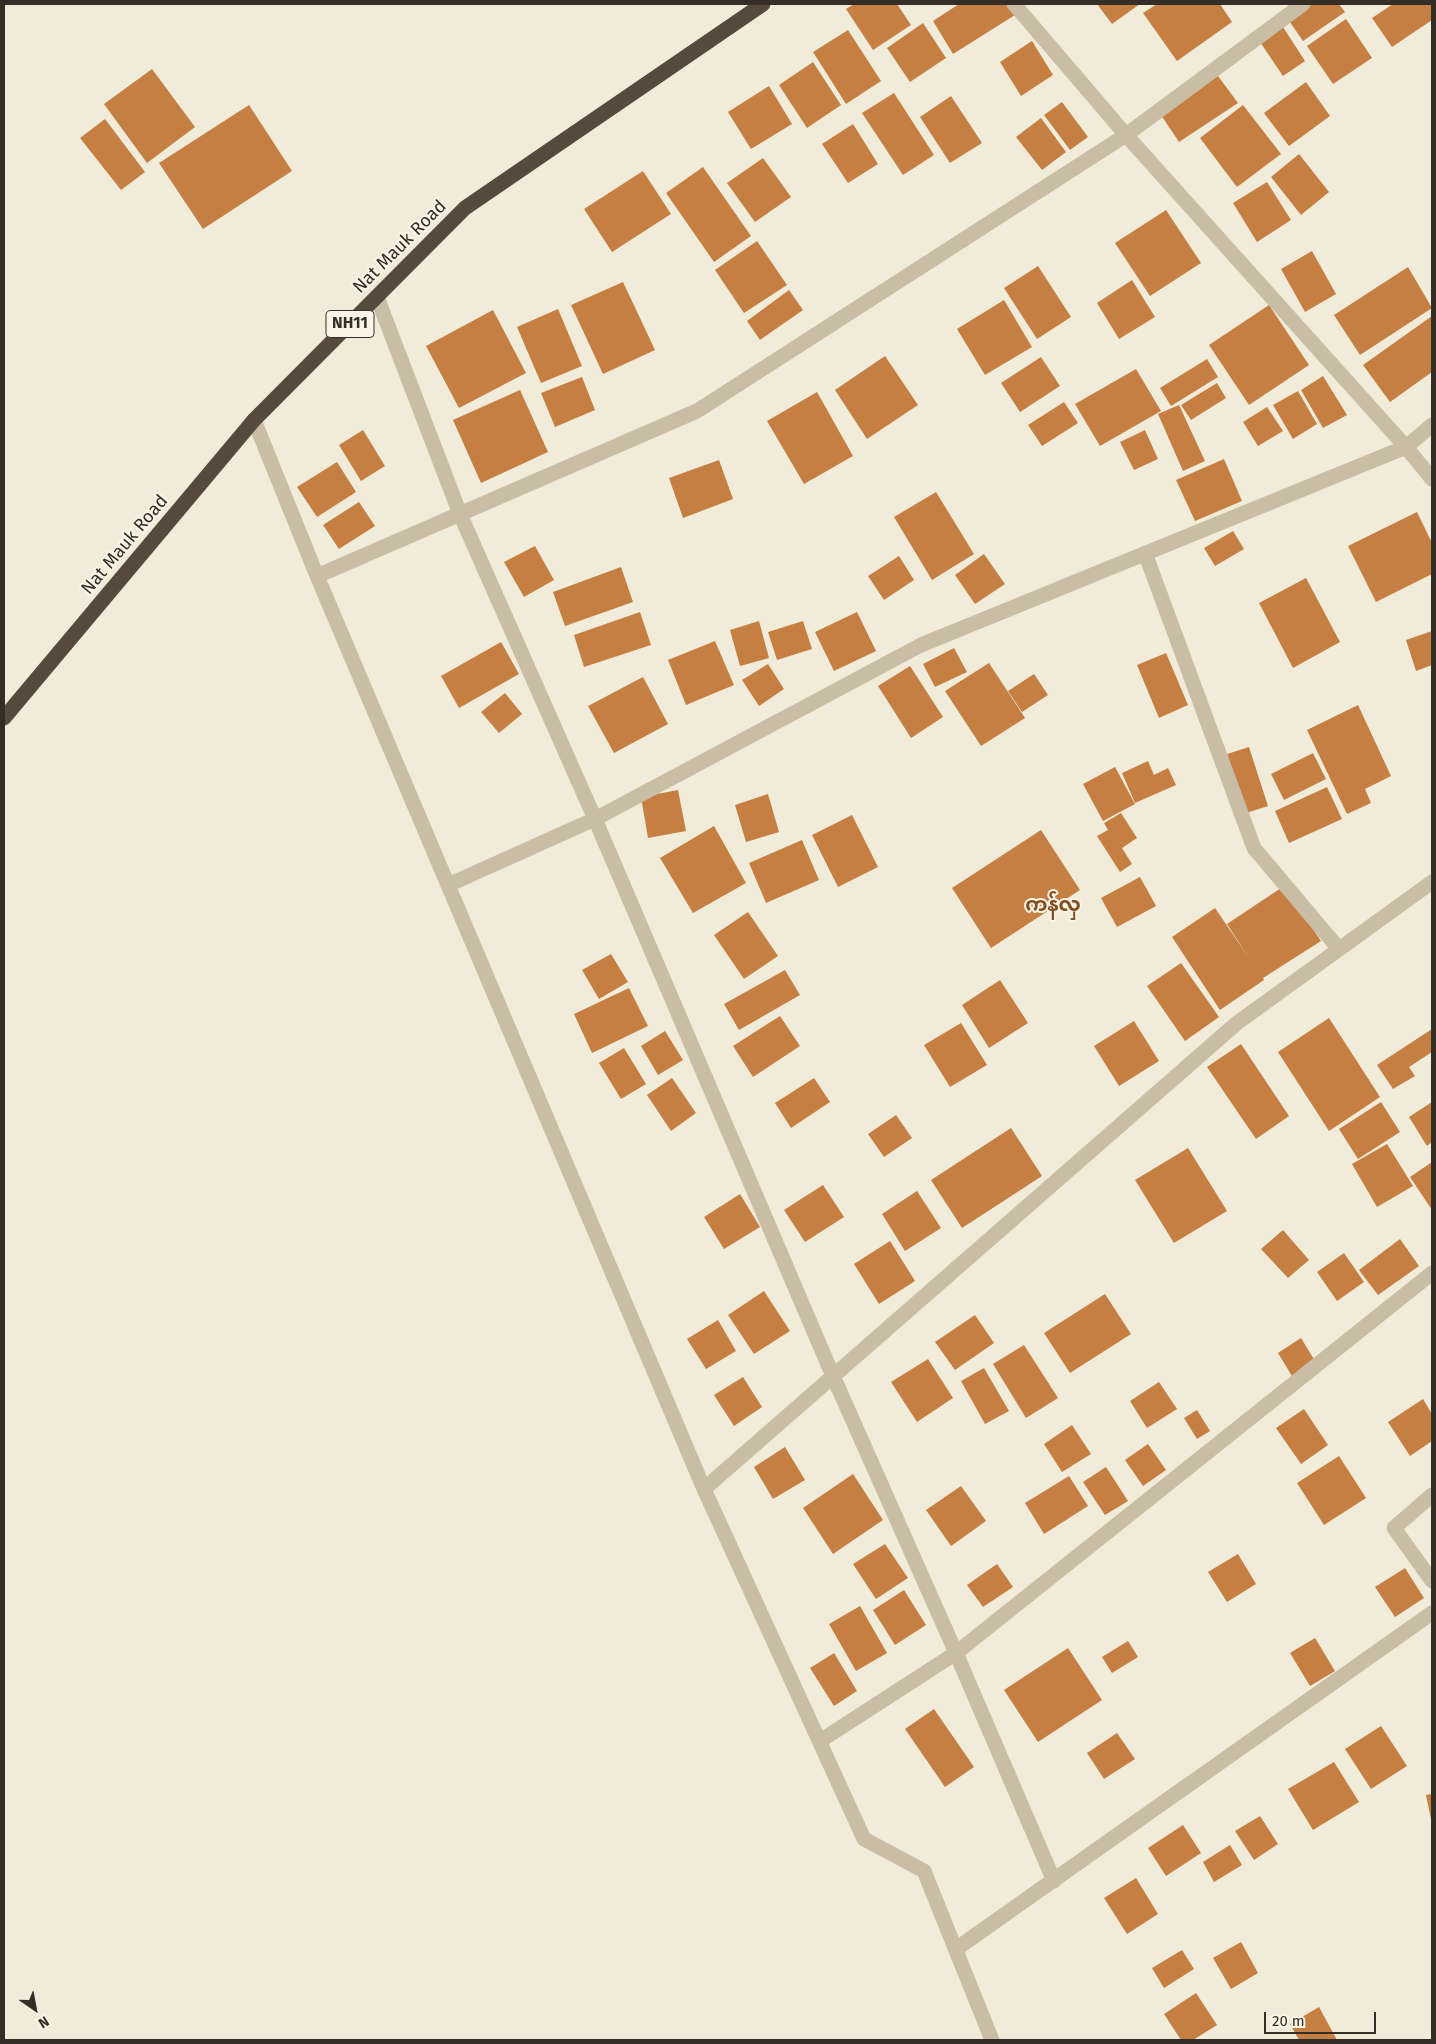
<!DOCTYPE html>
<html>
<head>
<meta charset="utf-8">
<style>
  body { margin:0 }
  #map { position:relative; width:1436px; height:2044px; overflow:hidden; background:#f1ebd9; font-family:"Fira Sans",sans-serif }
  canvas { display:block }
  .frame { position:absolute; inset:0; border:5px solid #352e26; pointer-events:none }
  .north { position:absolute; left:10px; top:1984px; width:50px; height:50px; -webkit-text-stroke:4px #f9f4e5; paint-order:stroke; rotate:147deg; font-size:14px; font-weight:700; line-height:20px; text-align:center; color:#352e26 }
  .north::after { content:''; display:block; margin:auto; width:18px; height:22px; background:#352e26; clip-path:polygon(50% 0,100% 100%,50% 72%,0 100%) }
  .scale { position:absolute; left:1264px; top:2012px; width:112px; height:22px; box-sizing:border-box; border:2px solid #352e26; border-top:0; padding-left:6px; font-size:15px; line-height:18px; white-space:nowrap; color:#352e26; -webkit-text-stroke:4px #f9f4e5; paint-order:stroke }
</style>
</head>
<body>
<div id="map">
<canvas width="1436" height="2044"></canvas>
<div class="frame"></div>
<div class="north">N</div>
<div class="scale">20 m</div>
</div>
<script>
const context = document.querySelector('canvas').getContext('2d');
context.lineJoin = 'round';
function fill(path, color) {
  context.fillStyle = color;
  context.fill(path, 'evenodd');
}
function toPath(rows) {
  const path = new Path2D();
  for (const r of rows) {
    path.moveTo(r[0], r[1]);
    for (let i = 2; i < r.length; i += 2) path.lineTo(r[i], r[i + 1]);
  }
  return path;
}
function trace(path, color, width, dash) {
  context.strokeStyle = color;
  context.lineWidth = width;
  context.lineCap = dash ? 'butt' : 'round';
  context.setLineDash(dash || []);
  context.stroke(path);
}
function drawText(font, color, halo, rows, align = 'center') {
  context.font = font + ' "Fira Sans","Noto Sans Myanmar",sans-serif';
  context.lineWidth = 4;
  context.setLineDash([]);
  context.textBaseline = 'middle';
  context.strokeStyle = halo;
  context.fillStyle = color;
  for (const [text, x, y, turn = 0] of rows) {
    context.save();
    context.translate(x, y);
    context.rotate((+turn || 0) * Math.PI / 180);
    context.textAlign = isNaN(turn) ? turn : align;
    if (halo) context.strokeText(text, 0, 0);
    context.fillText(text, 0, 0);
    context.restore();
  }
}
const building = toPath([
  [854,4,897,4,911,25,873,50,846,9],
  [959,4,1008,4,1015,15,953,54,933,21],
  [1097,4,1140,4,1112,24],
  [1157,4,1220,4,1232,22,1177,61,1143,13],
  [1308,4,1339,4,1345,12,1303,41,1287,18],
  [1393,4,1432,4,1432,20,1392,47,1372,18],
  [1346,19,1372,58,1333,84,1307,46],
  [923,23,946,58,910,82,887,48],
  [1283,27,1305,61,1283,76,1260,42],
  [848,30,881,81,846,104,813,52],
  [1032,41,1053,75,1021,96,1000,62],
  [813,62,841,105,807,128,779,85],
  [152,69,195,127,147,163,104,104],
  [1218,76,1238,103,1179,142,1161,115],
  [1306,82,1330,116,1289,146,1264,113],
  [769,86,792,124,751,149,728,112],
  [894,93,934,155,903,175,862,113],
  [951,96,982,143,950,163,920,117],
  [1062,102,1088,137,1070,150,1044,115],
  [249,105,292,171,203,229,159,163],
  [1243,105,1281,154,1237,187,1200,138],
  [1041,118,1066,152,1042,170,1016,137],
  [105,119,145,172,121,190,80,138],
  [853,124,878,164,848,183,822,144],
  [1299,154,1329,192,1301,215,1271,177],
  [763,158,791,197,755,222,727,183],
  [703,167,751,236,714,262,666,193],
  [643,171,671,214,612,252,584,209],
  [1267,182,1291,220,1257,242,1233,203],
  [1166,210,1201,263,1150,296,1115,243],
  [757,241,787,285,744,313,715,270],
  [1312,251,1336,294,1305,312,1281,269],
  [1038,266,1071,317,1037,339,1004,288],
  [1408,267,1432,308,1360,355,1334,315],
  [1132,280,1155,317,1119,339,1097,303],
  [623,282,655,350,603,374,571,305],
  [789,290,803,310,760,340,747,321],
  [1004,300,1032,347,985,375,957,329],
  [1269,305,1309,365,1249,405,1209,345],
  [558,309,582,366,541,383,517,327],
  [493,310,526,373,459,408,426,346],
  [1432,316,1432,372,1390,402,1363,365],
  [885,356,918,405,867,439,835,390],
  [1041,357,1060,386,1020,412,1001,383],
  [1207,359,1218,377,1171,406,1160,388],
  [1136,369,1161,411,1100,446,1075,404],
  [1323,376,1347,415,1323,428,1301,390],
  [582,377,595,410,555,427,541,393],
  [1217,383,1226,398,1191,420,1181,405],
  [520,390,548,452,481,483,453,420],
  [1298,391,1317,424,1293,439,1273,405],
  [817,392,853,456,804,484,767,421],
  [1064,402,1078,423,1042,446,1028,425],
  [1179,405,1205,461,1183,471,1158,414],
  [1267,407,1283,431,1258,446,1243,422],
  [363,430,385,466,361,481,339,445],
  [1145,430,1158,459,1134,470,1120,442],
  [1224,459,1242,501,1195,521,1176,480],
  [719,460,733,499,683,518,669,478],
  [337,462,356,492,317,517,297,487],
  [936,492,974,554,932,580,894,517],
  [359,502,375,526,339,549,323,525],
  [1417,512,1432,543,1432,574,1376,602,1348,546],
  [1233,531,1244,549,1215,566,1204,548],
  [535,546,554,580,524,597,504,562],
  [984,554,1005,584,975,604,955,575],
  [899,556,914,580,884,600,868,576],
  [621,567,633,602,565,626,553,592],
  [1306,578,1340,642,1293,668,1259,603],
  [640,612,651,645,584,667,574,635],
  [857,612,876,651,834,671,815,632],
  [759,621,769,658,740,666,730,630],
  [803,621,812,649,777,660,768,632],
  [1432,631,1432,665,1416,671,1406,640],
  [715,641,734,685,686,705,668,660],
  [501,642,519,674,459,708,441,676],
  [954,648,967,672,935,687,923,664],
  [1166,653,1188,705,1159,718,1137,665],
  [989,663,1025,718,981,746,945,691],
  [768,664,784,689,759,706,742,680],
  [910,666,943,717,911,738,878,686],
  [1034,674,1048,695,1022,712,1008,691],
  [643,677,668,724,614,753,588,706],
  [505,693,522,714,499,733,481,712],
  [1358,705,1391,776,1365,789,1371,803,1347,814,1307,730],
  [1249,747,1268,806,1243,814,1224,755],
  [1313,753,1326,779,1284,800,1271,774],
  [1148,761,1154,775,1168,768,1176,785,1135,803,1122,773],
  [1115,767,1135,804,1103,821,1083,784],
  [1327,787,1342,819,1289,843,1275,811],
  [678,790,686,831,648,838,641,797],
  [768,794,779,832,746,842,735,805],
  [1121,813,1137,838,1122,848,1132,864,1120,872,1097,836,1108,830,1104,823],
  [852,815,878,867,838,887,812,835],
  [714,826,746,883,693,913,660,858],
  [1041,830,1080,890,991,948,952,888],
  [802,840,819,880,766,903,749,863],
  [1140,877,1156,906,1117,927,1101,898],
  [1284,886,1321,941,1263,978,1264,980,1220,1010,1172,937,1215,908,1249,958,1227,924],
  [748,912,778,956,744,979,714,935],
  [611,954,628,982,599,999,582,970],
  [1181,963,1219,1017,1185,1041,1147,986],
  [785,970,800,995,739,1030,724,1004],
  [1000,980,1028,1023,989,1048,962,1005],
  [629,988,648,1026,592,1053,574,1014],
  [780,1016,800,1046,753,1077,733,1046],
  [1329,1018,1380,1097,1329,1131,1278,1052],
  [1134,1021,1159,1061,1119,1086,1094,1046],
  [961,1023,987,1065,950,1087,924,1045],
  [1432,1029,1432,1052,1409,1067,1415,1076,1393,1089,1377,1065],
  [665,1031,683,1060,658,1075,641,1046],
  [1241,1044,1289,1116,1256,1139,1207,1067],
  [624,1048,646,1084,621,1099,599,1063],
  [672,1078,696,1113,671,1131,647,1095],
  [814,1078,830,1102,791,1128,775,1103],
  [1381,1102,1400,1132,1358,1159,1339,1129],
  [1432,1102,1432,1142,1427,1146,1409,1117],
  [896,1115,912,1138,884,1157,868,1134],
  [1011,1128,1042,1176,962,1228,931,1180],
  [1387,1144,1413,1186,1377,1207,1352,1164],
  [1188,1148,1227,1211,1174,1243,1135,1180],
  [1432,1162,1432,1210,1410,1177],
  [823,1185,844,1217,805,1242,784,1210],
  [917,1191,941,1228,905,1251,882,1214],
  [740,1194,760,1227,724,1249,704,1217],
  [1283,1230,1309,1260,1288,1278,1261,1249],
  [1400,1239,1419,1266,1378,1295,1359,1270],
  [890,1241,915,1281,879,1304,854,1264],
  [1344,1253,1364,1282,1337,1301,1317,1272],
  [764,1291,790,1331,754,1354,728,1315],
  [1105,1294,1131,1334,1070,1373,1044,1333],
  [975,1315,994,1343,955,1370,935,1342],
  [718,1320,736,1351,706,1369,687,1339],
  [1301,1338,1315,1361,1292,1376,1278,1353],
  [1024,1345,1058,1398,1026,1418,993,1364],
  [928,1359,953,1398,917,1422,891,1382],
  [984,1368,1009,1411,985,1424,961,1381],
  [743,1377,762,1407,734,1426,714,1395],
  [1159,1382,1177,1409,1147,1428,1130,1401],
  [1423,1399,1432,1414,1432,1441,1410,1456,1388,1422],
  [1304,1409,1328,1445,1301,1464,1276,1428],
  [1197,1410,1210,1431,1197,1439,1184,1418],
  [1072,1425,1091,1454,1062,1472,1044,1444],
  [1148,1444,1166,1470,1143,1486,1125,1460],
  [785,1447,805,1480,773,1499,754,1467],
  [1339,1456,1366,1498,1324,1525,1297,1483],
  [1106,1467,1128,1501,1105,1515,1083,1482],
  [853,1474,883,1520,833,1554,803,1508],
  [1069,1476,1088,1506,1044,1534,1025,1503],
  [961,1486,986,1521,951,1546,926,1510],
  [885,1544,908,1578,876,1599,853,1564],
  [1238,1554,1256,1584,1227,1602,1208,1572],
  [997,1564,1013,1587,983,1607,967,1585],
  [1405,1568,1424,1598,1395,1617,1375,1587],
  [904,1590,926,1625,895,1645,873,1610],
  [860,1606,887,1653,856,1671,829,1624],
  [1315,1638,1335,1671,1310,1686,1290,1653],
  [1128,1641,1138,1657,1112,1673,1102,1657],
  [1068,1648,1102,1700,1038,1742,1004,1690],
  [834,1653,857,1691,834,1706,810,1668],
  [934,1709,974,1767,945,1787,905,1729],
  [1381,1726,1407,1766,1371,1789,1345,1749],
  [1117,1733,1135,1759,1104,1779,1087,1753],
  [1334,1762,1359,1802,1313,1830,1288,1789],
  [1432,1794,1432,1819,1431,1819,1426,1795],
  [1260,1816,1278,1844,1254,1860,1235,1831],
  [1183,1825,1201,1853,1166,1876,1148,1848],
  [1230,1845,1242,1865,1214,1882,1203,1862],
  [1136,1878,1158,1914,1127,1934,1104,1898],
  [1241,1942,1258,1973,1231,1989,1213,1958],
  [1182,1950,1194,1969,1164,1988,1152,1968],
  [1196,1993,1217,2025,1193,2040,1181,2040,1164,2014],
  [1319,2007,1337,2040,1299,2040,1290,2024]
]);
const street = toPath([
  [1014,4,1126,135,1406,447,1432,479],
  [377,297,460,514,595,819,833,1376,956,1653,1054,1881],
  [254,420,317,576,704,1489,864,1839,924,1871,992,2040],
  [1145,553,1254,848,1339,949],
  [317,576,697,411,1126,135,1303,4],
  [448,885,595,819,921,645,1406,447,1432,425],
  [704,1489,1237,1023,1432,882],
  [1432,1495,1394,1528,1432,1581],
  [820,1741,956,1653,1432,1273],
  [956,1949,1432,1613]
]);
const highway = toPath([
  [4,718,254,420,465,208,763,4]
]);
const shields = [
  [350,324,48]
];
const shieldNames = [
  ["NH11",350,324]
];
const streetNames = [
  ["Nat Mauk Road",400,247,-45],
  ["Nat Mauk Road",125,545,-50]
];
const quarterNames = [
  ["ကန်လှ",1053,905]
];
fill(building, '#c67f42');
trace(street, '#c9bda5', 15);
trace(highway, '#564a3d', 15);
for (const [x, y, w] of shields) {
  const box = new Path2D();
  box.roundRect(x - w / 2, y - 13.5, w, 27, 4);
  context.fillStyle = '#f9f4e5';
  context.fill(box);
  trace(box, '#352e26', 1);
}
drawText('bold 16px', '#352e26', null, shieldNames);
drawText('18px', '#352e26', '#f9f4e5', streetNames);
drawText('bold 20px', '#844d1f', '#f9f4e5', quarterNames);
</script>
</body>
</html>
